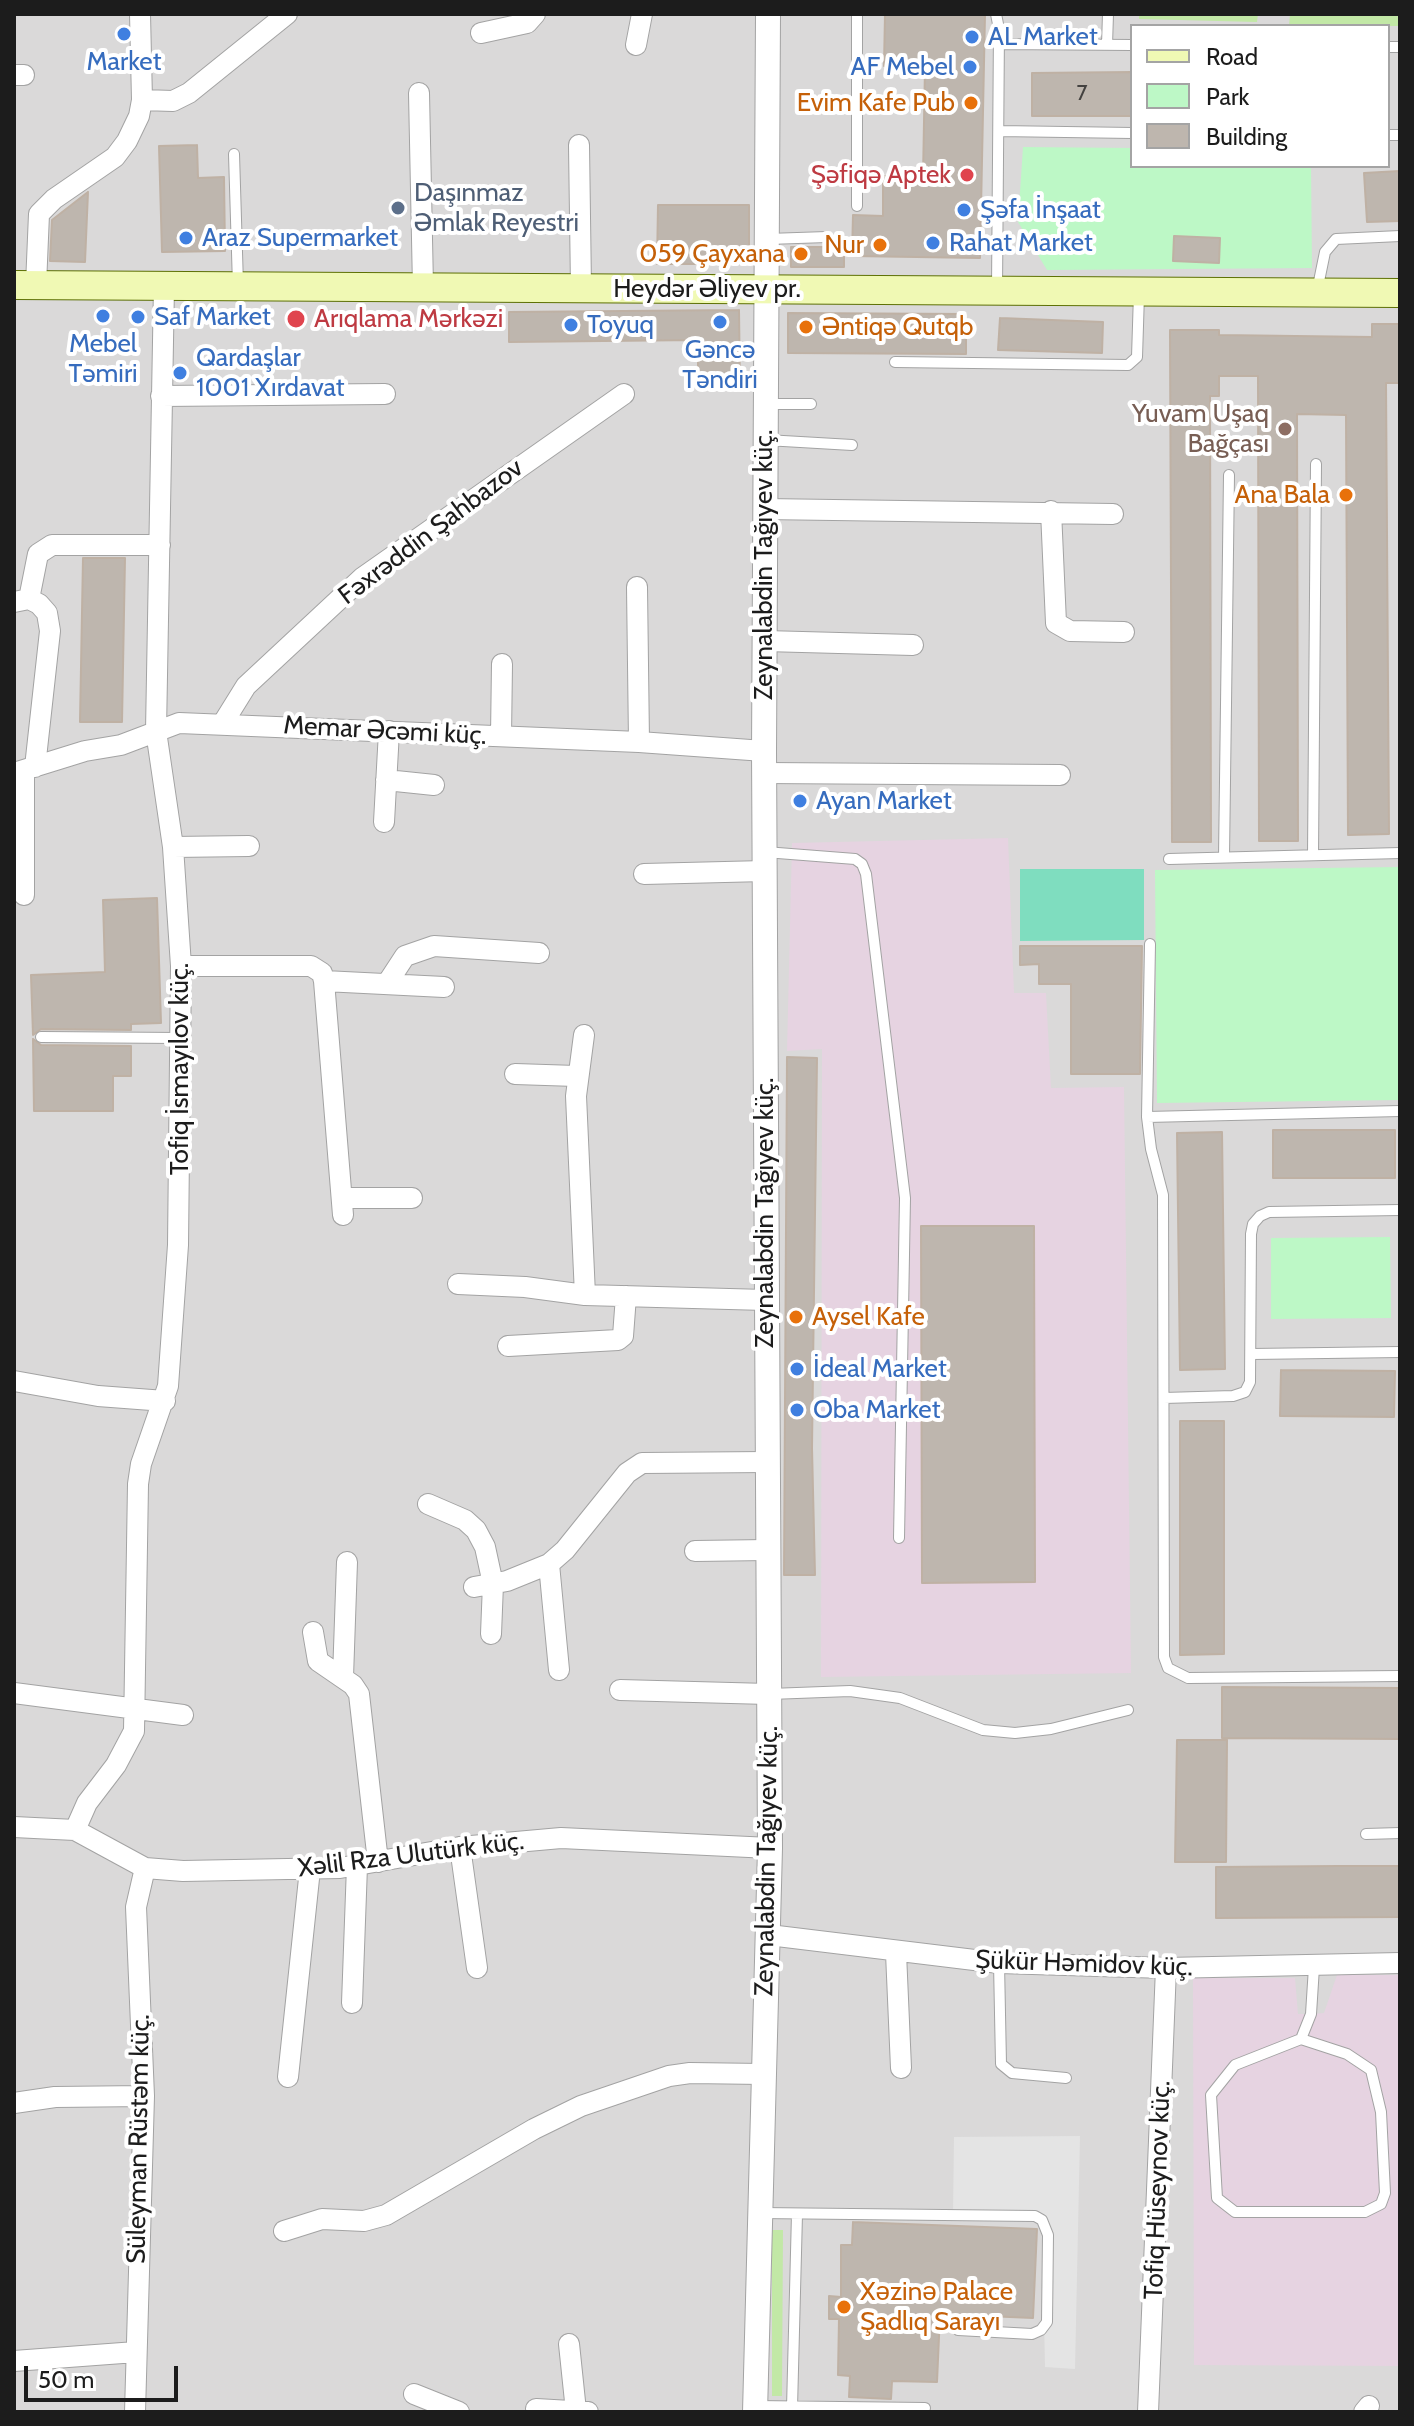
<!DOCTYPE html>
<html>
<head>
<meta charset="utf-8">
<style>
  body { margin:0 }
  #map { position:relative; width:1414px; height:2426px; overflow:hidden; background:#edeae1; font-family:Cabin,sans-serif }
  canvas { display:block }
  .frame { position:absolute; inset:0; border:16px solid #1c1c1c; pointer-events:none }
  .legend { position:absolute; left:1130px; top:24px; width:260px; height:144px; box-sizing:border-box; background:#fff; border:2px solid #a4a4a4; margin:0; padding:10px 14px; list-style:none; font-size:24px; color:#1c1c1c }
  .legend li { display:flex; align-items:center; gap:16px; height:40px }
  .legend b { width:40px; border:2px solid #a4a4a4 }
  .scale { position:absolute; left:24px; top:2366px; width:154px; height:36px; box-sizing:border-box; border:4px solid #1c1c1c; border-top:0; padding-left:10px; font-size:24px; line-height:28px; white-space:nowrap; color:#1c1c1c; -webkit-text-stroke:6px #fff; paint-order:stroke }
</style>
</head>
<body>
<div id="map">
<canvas width="1414" height="2426"></canvas>
<div class="frame"></div>
<ul class="legend">
<li><b style="height:10px;background:#f0f9b4"></b>Road</li>
<li><b style="height:22px;background:#bdf8c6"></b>Park</li>
<li><b style="height:22px;background:#beb6ae"></b>Building</li>
</ul>
<div class="scale">50 m</div>
</div>
<script>
const context = document.querySelector('canvas').getContext('2d');
context.lineJoin = 'round';
function fill(path, color) {
  context.fillStyle = color;
  context.fill(path, 'evenodd');
}
function toPath(rows) {
  const path = new Path2D();
  for (const r of rows) {
    path.moveTo(r[0], r[1]);
    for (let i = 2; i < r.length; i += 2) path.lineTo(r[i], r[i + 1]);
  }
  return path;
}
function trace(path, color, width, dash) {
  context.strokeStyle = color;
  context.lineWidth = width;
  context.lineCap = dash ? 'butt' : 'round';
  context.setLineDash(dash || []);
  context.stroke(path);
}
function drawText(font, color, halo, rows, align = 'center') {
  context.font = font + ' Cabin,sans-serif';
  context.lineWidth = 8;
  context.setLineDash([]);
  context.textBaseline = 'middle';
  context.strokeStyle = halo;
  context.fillStyle = color;
  for (const [text, x, y, turn = 0] of rows) {
    context.save();
    context.translate(x, y);
    context.rotate((+turn || 0) * Math.PI / 180);
    context.textAlign = isNaN(turn) ? turn : align;
    if (halo) context.strokeText(text, 0, 0);
    context.fillText(text, 0, 0);
    context.restore();
  }
}
const residential = toPath([
  [14,14,1400,14,1400,2412,14,2412],
  [1132,26,1388,26,1388,166,1132,166]
]);
const industrial = toPath([
  [1008,838,1014,993,1046,993,1051,1088,1124,1087,1131,1673,821,1677,822,1049,787,1051,792,843],
  [1337,1975,1400,1975,1400,2366,1194,2365,1193,1978,1295,1978,1298,2014,1311,2014,1324,2013]
]);
const grass = toPath([
  [1139,14,1258,14,1257,22,1139,19],
  [1290,14,1400,14,1400,26,1289,26],
  [772,2230,783,2230,782,2396,772,2396]
]);
const park = toPath([
  [1023,147,1132,148,1132,166,1311,166,1312,268,1047,270,1018,222],
  [1400,867,1400,1100,1157,1103,1155,870],
  [1390,1237,1391,1318,1271,1319,1271,1238]
]);
const pitch = toPath([
  [1020,869,1144,869,1144,940,1020,941]
]);
const parking = toPath([
  [1080,2136,1075,2369,1045,2367,1042,2220,953,2215,954,2137]
]);
const building = toPath([
  [885,14,985,14,980,258,852,256,853,215,883,216,883,176,923,177,925,67,884,66,885,14],
  [1132,72,1132,116,1032,116,1032,73,1132,72],
  [197,145,198,178,224,177,225,251,162,252,159,146,197,145],
  [1400,171,1400,221,1367,222,1364,173,1400,171],
  [88,192,85,262,50,261,52,220,88,192],
  [658,205,749,205,749,264,657,264,658,205],
  [1174,236,1220,238,1219,263,1173,261,1174,236],
  [791,247,844,247,844,267,791,267,791,247],
  [739,310,740,387,698,388,698,340,509,342,509,312,739,310],
  [788,313,966,314,966,354,788,353,788,313],
  [1000,318,1103,322,1102,353,998,350,1000,318],
  [1372,324,1400,324,1400,383,1386,383,1389,834,1348,835,1346,415,1297,414,1298,841,1259,841,1258,376,1219,376,1219,396,1210,396,1211,842,1172,842,1170,330,1219,330,1219,335,1372,337,1372,324],
  [83,558,125,558,122,722,80,722,83,558],
  [157,898,161,1023,131,1024,131,1030,41,1029,33,1035,31,975,105,972,103,900,157,898],
  [1020,946,1142,946,1140,1074,1071,1074,1071,984,1039,984,1039,964,1020,965,1020,946],
  [33,1039,41,1045,131,1046,131,1076,113,1076,113,1111,34,1111,33,1039],
  [787,1057,817,1058,812,1448,815,1575,784,1575,787,1057],
  [1273,1130,1395,1130,1395,1178,1273,1178,1273,1130],
  [1222,1132,1225,1369,1180,1370,1177,1133,1222,1132],
  [921,1226,1034,1226,1035,1582,922,1583,921,1226],
  [1281,1370,1395,1371,1394,1417,1280,1416,1281,1370],
  [1180,1421,1224,1421,1224,1654,1180,1655,1180,1421],
  [1222,1687,1400,1688,1400,1739,1222,1738,1222,1687],
  [1177,1740,1227,1740,1226,1862,1175,1862,1177,1740],
  [1338,1866,1400,1866,1400,1917,1216,1918,1216,1867,1338,1866],
  [853,2222,1037,2229,1033,2318,940,2314,937,2382,892,2381,891,2399,849,2397,850,2376,838,2375,839,2319,829,2319,829,2296,841,2297,841,2245,852,2245,853,2222]
]);
const service = toPath([
  [857,14,857,206],
  [996,14,999,29,997,289],
  [999,44,1132,45],
  [1107,45,1108,14],
  [1388,47,1400,47],
  [999,131,1132,133],
  [1388,135,1400,135],
  [234,154,238,285],
  [768,239,827,237],
  [1317,291,1325,252,1336,239,1400,236],
  [895,362,1128,365,1137,357,1139,294],
  [766,404,811,404],
  [766,440,852,445],
  [765,852,855,859,862,864,866,874,905,1198,899,1538],
  [1313,855,1316,464],
  [1224,857,1229,475],
  [1169,859,1400,853],
  [1150,944,1147,1117,1151,1149,1163,1195,1164,1657,1168,1668,1188,1678,1400,1676],
  [41,1037,180,1038],
  [1147,1117,1400,1111],
  [1252,1354,1400,1352],
  [1164,1398,1233,1396,1245,1392,1250,1382,1251,1234,1253,1224,1260,1216,1269,1212,1400,1210],
  [770,1694,850,1691,900,1698,983,1730,1015,1733,1051,1729,1128,1710],
  [1366,1834,1400,1833],
  [999,1963,1001,2064,1012,2073,1066,2078],
  [1301,2039,1347,2054,1371,2070,1381,2112,1385,2193,1381,2204,1365,2212,1235,2212,1217,2198,1211,2095,1235,2065,1301,2039,1311,2014,1314,1967],
  [760,2213,1035,2216,1042,2220,1048,2235,1047,2322,1041,2330,1032,2334,958,2330],
  [755,2406,925,2408],
  [792,2408,797,2214]
]);
const minor = toPath([
  [481,33,527,23,535,14],
  [636,45,642,14],
  [14,75,24,75],
  [419,93,423,287],
  [142,100,173,101,189,93,287,14],
  [579,145,581,288],
  [36,285,39,214,54,199,115,157,127,141,139,116,142,100,140,14],
  [161,396,385,394],
  [764,509,1113,514],
  [1051,511,1056,623,1070,631,1124,632],
  [637,587,639,742],
  [29,599,38,554,52,545,160,545],
  [14,602,29,599,39,604,47,613,50,631,35,767],
  [765,641,913,645],
  [223,723,246,686,362,578,624,394],
  [501,736,502,664],
  [24,771,24,895],
  [14,773,85,751,121,745,179,723,639,742,764,751],
  [764,773,1060,775],
  [386,780,434,785],
  [384,822,389,731],
  [173,847,249,846],
  [644,874,765,871],
  [181,966,311,966,322,973,324,981,444,987],
  [324,981,343,1215],
  [388,982,405,956,434,946,539,953],
  [584,1035,576,1096,585,1295],
  [515,1074,576,1076],
  [342,1198,412,1198],
  [458,1284,525,1287,585,1295,765,1300],
  [508,1346,618,1340,623,1336,626,1296],
  [14,1381,98,1396,165,1401],
  [428,1504,465,1520,476,1530,485,1547,493,1584,491,1634],
  [695,1551,767,1550],
  [549,1564,559,1670],
  [474,1587,507,1581,549,1564,565,1550,627,1473,642,1463,767,1462],
  [313,1632,318,1661,353,1685,359,1694,378,1862],
  [343,1677,347,1562],
  [620,1690,768,1694],
  [14,1693,183,1715],
  [14,1827,75,1830,145,1868,183,1871,340,1868,460,1847,561,1838,770,1848],
  [75,1830,87,1803,116,1765,134,1731,138,1484,141,1464,168,1386,178,1245,181,966,173,847,156,731,164,286],
  [460,1847,477,1968],
  [769,1935,999,1963,1166,1968,1400,1963],
  [896,1953,901,2068],
  [352,2003,357,1866],
  [288,2077,310,1869],
  [14,2103,55,2097,144,2096],
  [284,2231,322,2219,364,2221,386,2215,534,2129,581,2106,669,2076,690,2073,763,2074],
  [569,2344,576,2411],
  [14,2361,136,2352],
  [414,2394,459,2412],
  [536,2409,588,2412],
  [135,2412,144,2096,136,1907,145,1868],
  [1148,2412,1166,1968],
  [1364,2412,1369,2406]
]);
const tertiary = toPath([
  [755,2412,770,1848,764,751,768,14]
]);
const secondary = toPath([
  [14,285,1400,293]
]);
const markers = [
  [124,34,8,"#3f7fe0"],
  [972,37,8,"#3f7fe0"],
  [970,67,8,"#3f7fe0"],
  [971,103,8,"#e8710a"],
  [967,175,8,"#e0444e"],
  [398,208,8,"#5c6f8a"],
  [964,210,8,"#3f7fe0"],
  [186,238,8,"#3f7fe0"],
  [933,243,8,"#3f7fe0"],
  [880,245,8,"#e8710a"],
  [801,254,8,"#e8710a"],
  [103,316,8,"#3f7fe0"],
  [138,317,8,"#3f7fe0"],
  [296,319,10,"#e0444e"],
  [720,322,8,"#3f7fe0"],
  [571,325,8,"#3f7fe0"],
  [806,327,8,"#e8710a"],
  [180,373,8,"#3f7fe0"],
  [1285,429,8,"#8d6e63"],
  [1346,495,8,"#e8710a"],
  [800,801,8,"#3f7fe0"],
  [796,1317,8,"#e8710a"],
  [797,1369,8,"#3f7fe0"],
  [797,1410,8,"#3f7fe0"],
  [844,2307,8,"#e8710a"]
];
const numberNames = [
  ["7",1082,94]
];
const shopNames = [
  ["AL Market",988,37],
  ["Market",124,62,"center"],
  ["AF Mebel",954,67,"right"],
  ["Şəfa İnşaat",980,210],
  ["Araz Supermarket",202,238],
  ["Rahat Market",949,243],
  ["Saf Market",154,317],
  ["Toyuq",587,325],
  ["Mebel",103,344,"center"],
  ["Təmiri",103,374,"center"],
  ["Gəncə",720,350,"center"],
  ["Təndiri",720,380,"center"],
  ["Qardaşlar",196,358],
  ["1001 Xırdavat",196,388],
  ["Ayan Market",816,801],
  ["İdeal Market",813,1369],
  ["Oba Market",813,1410]
];
const foodNames = [
  ["Evim Kafe Pub",955,103],
  ["Nur",864,245],
  ["059 Çayxana",785,254],
  ["Əntiqə Qutqb",822,327,"left"],
  ["Ana Bala",1330,495],
  ["Aysel Kafe",812,1317,"left"],
  ["Xәzinә Palace",860,2292,"left"],
  ["Şadlıq Sarayı",860,2322,"left"]
];
const healthNames = [
  ["Şəfiqə Aptek",951,175],
  ["Arıqlama Mərkəzi",314,319,"left"]
];
const serviceNames = [
  ["Daşınmaz",414,193],
  ["Əmlak Reyestri",414,223]
];
const streetNames = [
  ["Heydər Əliyev pr.",707,289],
  ["Fəxrəddin Şahbazov",431,532,-37],
  ["Zeynalabdin Tağıyev küç.",764,565,-90],
  ["Memar Əcəmi küç.",385,731,3],
  ["Tofiq İsmayılov küç.",180,1069,-90],
  ["Zeynalabdin Tağıyev küç.",765,1213,-90],
  ["Xəlil Rza Ulutürk küç.",411,1855,-7],
  ["Zeynalabdin Tağıyev küç.",767,1861,-89],
  ["Şükür Həmidov küç.",1084,1964,2],
  ["Süleyman Rüstəm küç.",139,2139,-89],
  ["Tofiq Hüseynov küç.",1158,2190,-88]
];
const educationNames = [
  ["Yuvam Uşaq",1269,414],
  ["Bağçası",1269,444]
];
fill(residential, '#dad9d9');
fill(industrial, '#e6d3e1');
fill(grass, '#c2e8a6');
fill(park, '#bdf8c6');
fill(pitch, '#7fddbf');
fill(parking, '#e4e4e4');
fill(building, '#beb6ae');
trace(building, '#bfb1a4', 2);
trace(service, '#a3a3a3', 12);
trace(minor, '#a3a3a3', 22);
trace(tertiary, '#a3a3a3', 26);
trace(secondary, '#5d7005', 30);
trace(service, '#fff', 10);
trace(minor, '#fff', 20);
trace(tertiary, '#fff', 24);
trace(secondary, '#f0f9b4', 28);
for (const [x, y, r, color] of markers) {
  const dot = new Path2D();
  dot.arc(x, y, r, 0, 2 * Math.PI);
  context.fillStyle = color;
  context.fill(dot);
  trace(dot, '#fff', 3);
}
drawText('22px', '#444240', null, numberNames);
drawText('26px', '#366cbe', '#fff', shopNames, 'left');
drawText('26px', '#c56008', '#fff', foodNames, 'right');
drawText('26px', '#be3a42', '#fff', healthNames, 'right');
drawText('26px', '#4e5e75', '#fff', serviceNames, 'left');
drawText('26px', '#1c1c1c', '#fff', streetNames);
drawText('26px', '#785e54', '#fff', educationNames, 'right');
</script>
</body>
</html>
